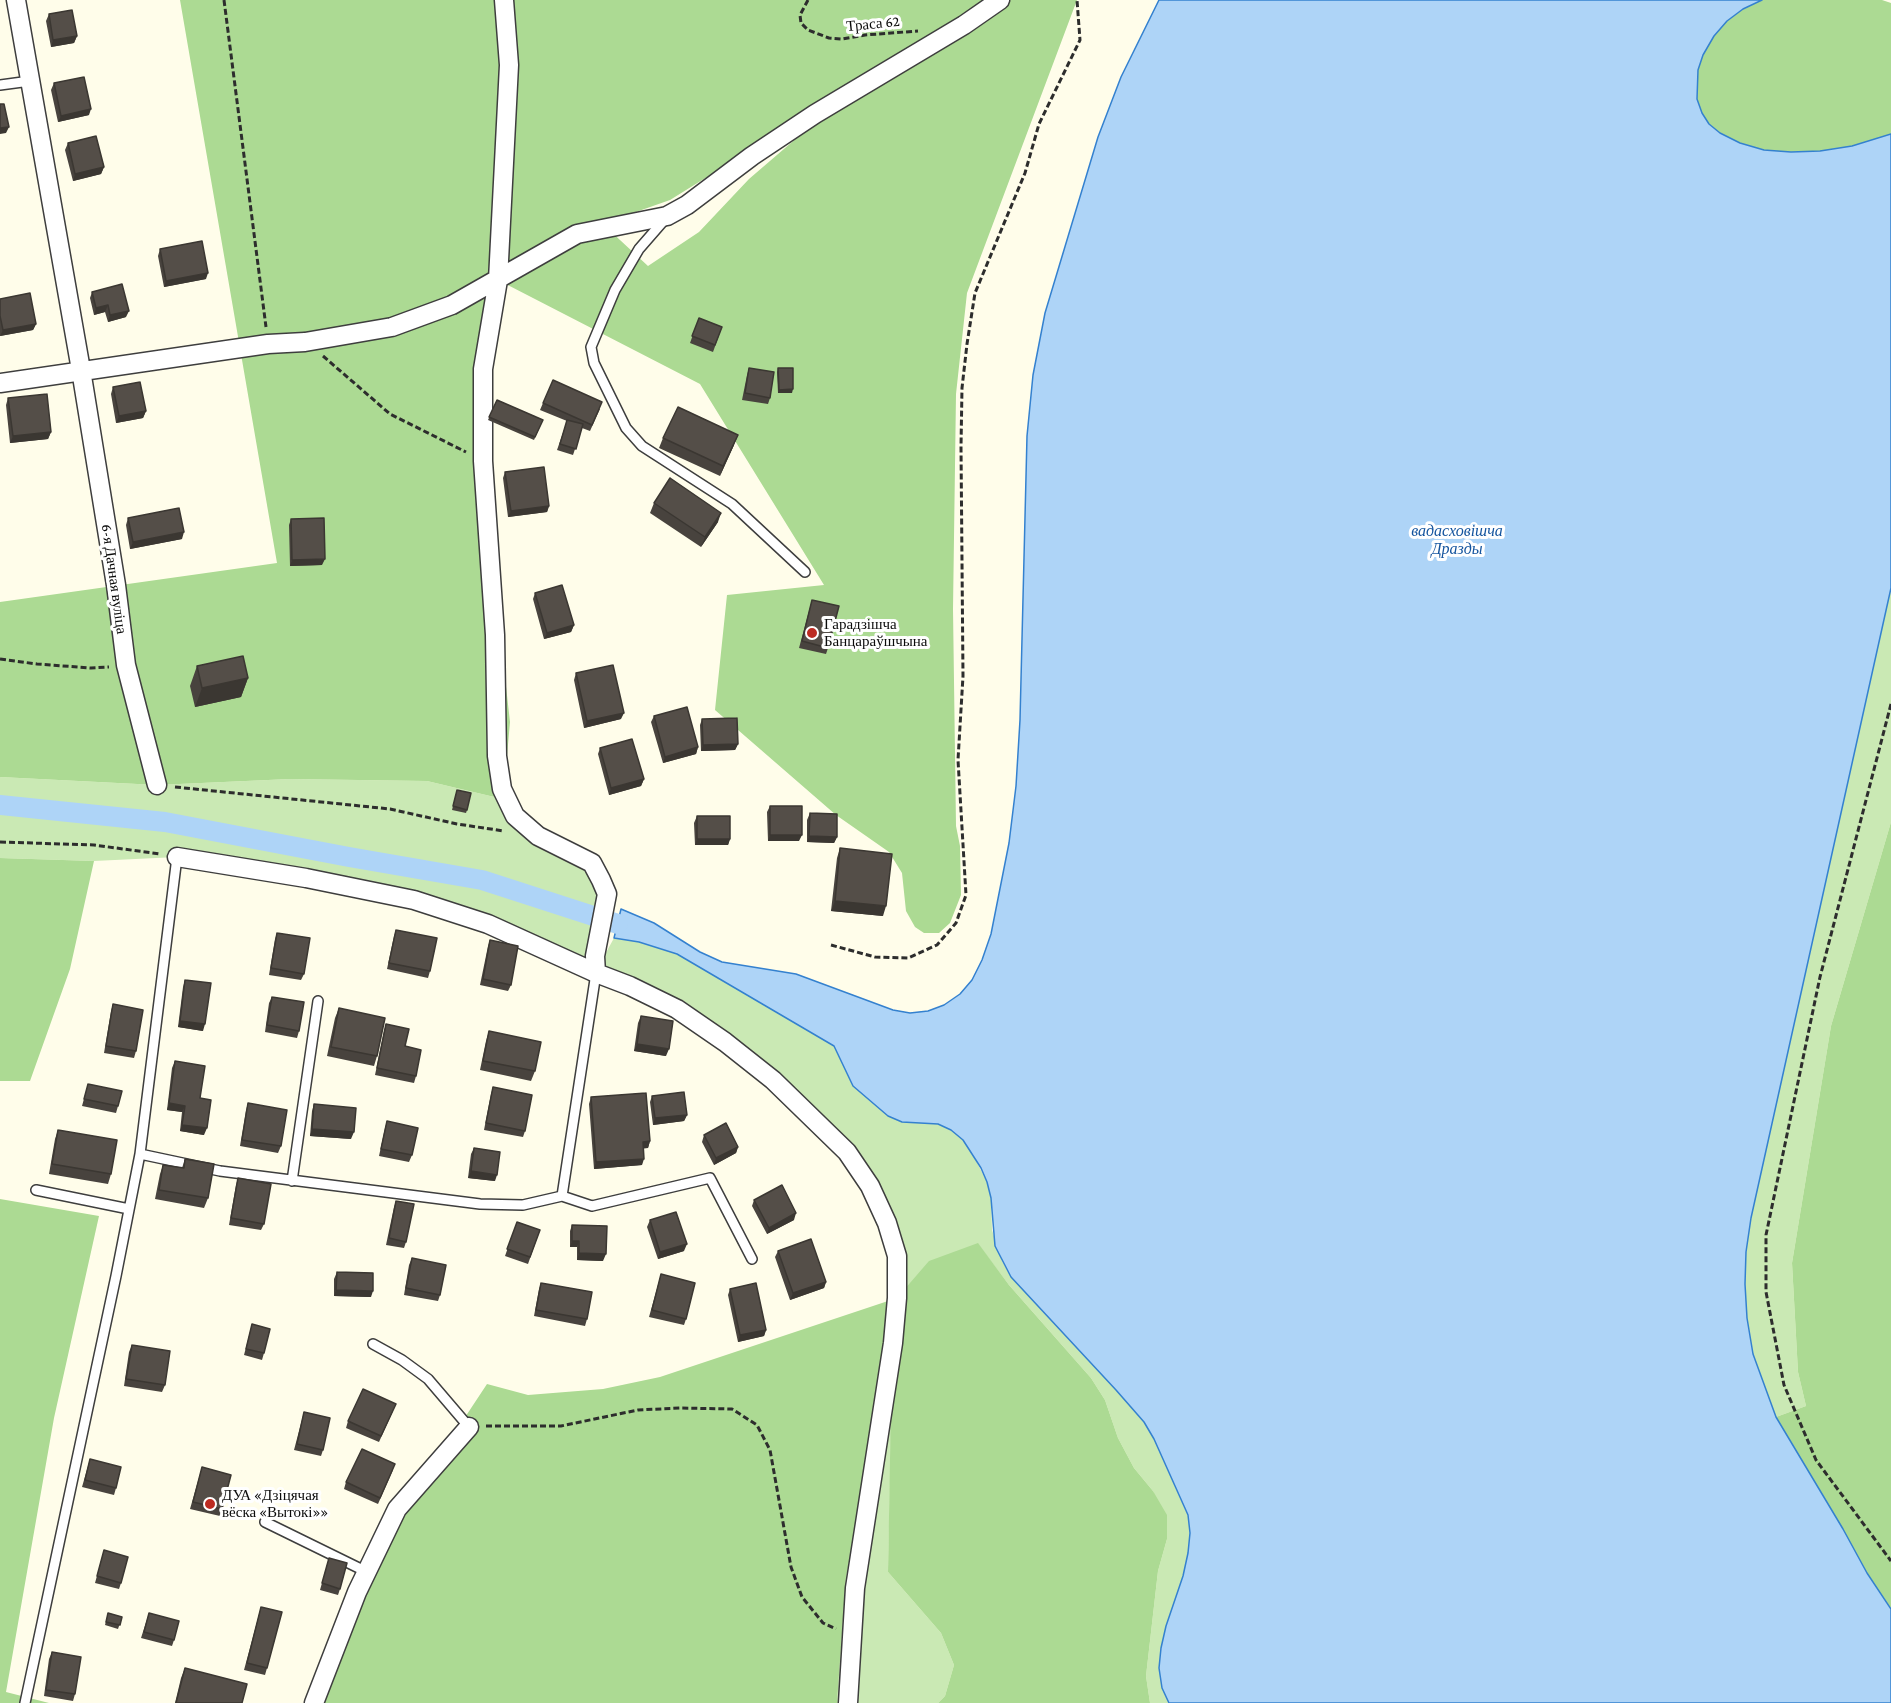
<!DOCTYPE html>
<html>
<head>
<meta charset="utf-8">
<style>
  body { margin:0 }
  canvas { display:block; background:#fffdea }
</style>
</head>
<body>
<canvas width="1891" height="1703"></canvas>
<script>
const context = document.querySelector('canvas').getContext('2d');
context.lineJoin = 'round';
function fill(path, color) {
  context.fillStyle = color;
  context.fill(path, 'evenodd');
}
function toPath(rows) {
  const path = new Path2D();
  for (const r of rows) {
    path.moveTo(r[0], r[1]);
    for (let i = 2; i < r.length; i += 2) path.lineTo(r[i], r[i + 1]);
  }
  return path;
}
function trace(path, color, width, dash) {
  context.strokeStyle = color;
  context.lineWidth = width;
  context.lineCap = dash ? 'butt' : 'round';
  context.setLineDash(dash || []);
  context.stroke(path);
}
function drawText(font, color, halo, rows, align = 'center') {
  context.font = font + ' "Crimson Pro",serif';
  context.lineWidth = 6;
  context.setLineDash([]);
  context.textBaseline = 'middle';
  context.strokeStyle = halo;
  context.fillStyle = color;
  for (const [text, x, y, turn = 0] of rows) {
    context.save();
    context.translate(x, y);
    context.rotate((+turn || 0) * Math.PI / 180);
    context.textAlign = isNaN(turn) ? turn : align;
    if (halo) context.strokeText(text, 0, 0);
    context.fillText(text, 0, 0);
    context.restore();
  }
}
const green = toPath([
  [1891,588,1891,822,1831,1026,1792,1263,1798,1372,1806,1406,1776,1417,1753,1354,1747,1318,1745,1284,1746,1252,1751,1218],
  [0,777,157,785,290,779,427,781,507,800,601,880,596,971,614,938,639,942,677,954,834,1046,853,1086,888,1116,902,1122,938,1124,951,1130,963,1140,972,1153,987,1182,991,1198,992,1230,1002,1261,1011,1277,1116,1390,1144,1422,1154,1439,1188,1516,1190,1533,1188,1553,1183,1576,1166,1626,1161,1648,1159,1668,1162,1688,1169,1703,1150,1703,1146,1676,1158,1571,1167,1539,1153,1491,1134,1468,1118,1438,1105,1400,1091,1378,1009,1285,978,1244,897,1298,897,1256,870,1186,725,1042,488,924,177,857,94,861,0,858],
  [893,1343,888,1572,941,1633,954,1665,945,1696,938,1703,837,1703,846,1577]
]);
const forest = toPath([
  [180,0,992,0,670,200,633,213,606,227,648,266,699,232,749,179,820,118,972,31,1009,0,1077,0,967,293,956,394,953,609,956,826,960,846,961,895,950,923,939,933,924,933,915,927,906,911,902,873,889,852,836,815,715,710,727,595,824,585,700,384,498,280,483,461,486,509,510,722,505,778,507,800,427,781,290,779,157,785,0,777,0,602,277,563],
  [1762,0,1882,0,1891,3,1891,134,1852,146,1820,151,1791,152,1764,150,1740,143,1720,133,1709,124,1702,113,1697,99,1698,70,1703,55,1714,36,1727,21,1743,9],
  [1891,822,1891,1609,1867,1573,1776,1417,1806,1406,1798,1372,1792,1263,1831,1026],
  [0,858,94,861,70,969,30,1081,0,1081],
  [0,1199,99,1216,54,1418,6,1692,49,1703,0,1703],
  [978,1243,1009,1285,1091,1378,1105,1400,1118,1438,1134,1468,1153,1491,1167,1515,1167,1539,1158,1571,1146,1676,1150,1703,938,1703,945,1696,954,1665,941,1633,888,1572,892,1347,846,1577,837,1703,314,1703,357,1592,448,1443,487,1384,528,1395,603,1389,660,1377,897,1298,929,1261]
]);
const water = toPath([
  [1159,0,1762,0,1743,9,1727,21,1714,36,1703,55,1698,70,1697,99,1702,113,1709,124,1720,133,1740,143,1764,150,1791,152,1820,151,1852,146,1891,134,1891,588,1751,1218,1746,1252,1745,1284,1747,1318,1753,1354,1776,1417,1843,1529,1867,1573,1891,1609,1891,1703,1169,1703,1162,1688,1159,1668,1161,1648,1166,1626,1183,1576,1188,1553,1190,1533,1188,1515,1154,1439,1144,1422,1116,1390,1011,1277,995,1246,991,1198,987,1182,981,1168,963,1140,951,1130,938,1124,902,1122,888,1116,853,1086,834,1046,677,954,639,942,614,938,621,909,654,923,700,952,722,962,796,974,893,1010,910,1013,928,1011,944,1005,960,994,972,980,982,960,991,934,1009,843,1016,786,1020,720,1027,436,1033,375,1045,313,1098,137,1121,77,1159,0]
]);
const canal = toPath([
  [0,805,165,822,349,857,482,880,618,924]
]);
const path = toPath([
  [224,0,266,327],
  [808,0,800,15,801,23,808,30,829,38,842,39,865,35,918,31],
  [323,356,390,414,466,452],
  [0,659,37,664,91,668,109,667],
  [1891,704,1820,977,1766,1235,1766,1292,1784,1385,1816,1460,1891,1561],
  [175,787,390,809,457,824,504,831],
  [0,842,94,845,160,854],
  [831,945,875,957,908,958,937,945,956,923,966,895,958,760,963,676,961,447,962,388,967,344,975,293,1025,173,1039,124,1080,40,1077,0],
  [486,1426,561,1426,638,1410,680,1408,732,1409,757,1425,770,1450,791,1567,802,1597,823,1623,836,1629]
]);
const service = toPath([
  [0,85,30,81],
  [666,218,639,249,615,290,591,347,594,363,626,428,642,446,732,504,805,572],
  [140,1154,220,1171,480,1204,523,1205,562,1196,592,1206,710,1178,752,1259],
  [292,1181,318,1001],
  [36,1190,129,1209],
  [562,1196,596,973],
  [373,1344,402,1360,428,1379,469,1427],
  [265,1522,367,1572],
  [25,1703,116,1276,140,1154,177,857]
]);
const minor = toPath([
  [16,0,81,370,116,585,126,665,157,785],
  [504,0,509,65,498,280,483,369,483,461,495,635,497,756,502,789,515,816,538,836,592,863,601,880,607,894,595,956,596,973],
  [0,383,268,344,305,342,392,327,452,305,577,234,667,216,687,205,752,156,815,114,964,25,1000,0],
  [177,857,306,878,414,900,488,924,596,973,630,986,677,1009,725,1042,773,1080,847,1152,870,1186,887,1223,897,1256,897,1298,893,1343,855,1588,848,1703],
  [314,1703,357,1592,397,1509,469,1427]
]);
const wall = toPath([
  [49,14,77,36,74,43,51,47,46,21],
  [54,83,89,115,58,122,51,90],
  [68,143,104,167,101,174,73,181,65,150],
  [160,249,206,279,164,287,158,256],
  [92,292,126,317,108,322,105,312,94,315,90,298],
  [0,299,36,324,33,330,0,336],
  [699,318,722,327,713,352,690,343],
  [749,368,770,398,768,404,742,400,747,375],
  [778,368,792,393,778,393,777,372],
  [113,387,146,411,143,418,116,423,111,394],
  [8,398,51,432,48,439,10,443,6,405],
  [497,400,543,420,534,440,488,420],
  [543,403,600,409,590,431,582,428,573,455,557,450,567,421,540,410],
  [663,438,734,445,720,476,659,448],
  [505,472,549,506,547,512,508,517,503,478],
  [654,503,718,522,701,547,650,513],
  [128,518,182,539,130,549,126,525],
  [291,519,322,565,290,566,289,525],
  [535,593,574,625,571,632,544,639,533,599],
  [812,600,828,648,826,654,799,648],
  [197,666,248,678,241,697,195,707,190,686],
  [576,673,621,719,584,728,574,680],
  [654,716,698,747,696,754,663,763,651,722],
  [702,719,738,744,735,750,701,751,700,725],
  [600,748,644,779,641,786,609,795,598,754],
  [457,790,467,810,466,813,452,810],
  [770,806,799,841,768,841,767,812],
  [810,813,837,837,834,843,807,842,807,820],
  [697,816,730,839,728,845,695,845,694,823],
  [840,848,883,916,831,911,837,858],
  [396,930,430,971,428,978,387,969,394,936],
  [277,933,304,974,301,980,269,975,275,939],
  [490,940,511,985,508,991,480,985,488,946],
  [185,980,203,1031,178,1027,183,987],
  [272,997,299,1031,297,1038,265,1032,269,1003],
  [113,1004,136,1051,134,1058,104,1053,111,1011],
  [339,1008,377,1056,374,1066,327,1056,335,1018],
  [641,1016,666,1056,634,1051,638,1023],
  [386,1024,405,1046,416,1076,414,1083,375,1075,384,1031],
  [489,1031,535,1071,531,1081,480,1070,486,1041],
  [175,1061,200,1098,204,1135,180,1131,182,1112,167,1110,172,1068],
  [88,1084,118,1106,116,1113,82,1106],
  [493,1087,525,1131,523,1137,484,1130,491,1094],
  [652,1096,687,1115,684,1121,653,1125,650,1102],
  [591,1097,650,1141,648,1148,643,1148,642,1165,594,1169,589,1104],
  [248,1103,281,1146,278,1153,240,1146,246,1110],
  [314,1104,351,1139,310,1136,312,1111],
  [387,1121,412,1155,409,1162,379,1156,385,1128],
  [58,1130,111,1174,108,1184,49,1174,55,1139],
  [704,1135,738,1147,736,1153,714,1165,702,1142],
  [474,1148,495,1181,468,1178,471,1154],
  [185,1159,208,1198,204,1208,155,1199,160,1174,163,1165,182,1168],
  [238,1178,264,1224,261,1230,229,1225,236,1185],
  [754,1200,794,1220,767,1234,752,1206],
  [396,1201,406,1242,404,1248,386,1245,394,1207],
  [650,1220,684,1251,658,1259,647,1227],
  [517,1222,540,1230,528,1264,505,1256],
  [572,1225,603,1261,577,1260,577,1247,570,1247,570,1231],
  [778,1251,826,1282,824,1288,790,1300,775,1257],
  [412,1258,440,1295,438,1301,404,1295,409,1265],
  [337,1272,371,1297,334,1296,334,1279],
  [661,1274,686,1319,684,1325,649,1317],
  [541,1283,587,1319,585,1326,534,1316,539,1289],
  [730,1289,766,1330,764,1336,738,1342,728,1295],
  [252,1324,264,1353,262,1360,244,1355],
  [132,1345,165,1385,162,1392,124,1386,129,1352],
  [393,1411,379,1442,346,1428,348,1421],
  [304,1412,323,1450,321,1456,294,1450],
  [90,1459,116,1488,114,1495,82,1487],
  [202,1467,222,1509,220,1516,190,1509],
  [393,1470,378,1504,344,1489,346,1482],
  [104,1550,121,1583,119,1589,95,1583],
  [329,1558,340,1589,338,1595,320,1590],
  [261,1607,267,1668,265,1675,244,1670],
  [108,1613,122,1617,118,1629,105,1625],
  [149,1613,174,1640,172,1646,141,1638],
  [52,1652,75,1694,73,1701,44,1696,49,1659],
  [185,1668,242,1703,175,1703,181,1678]
]);
const shadedWall = toPath([
  [77,36,74,43,51,47,53,40],
  [91,109,89,115,58,122,61,116],
  [9,127,6,133,0,134,0,128],
  [104,167,101,174,73,181,75,174],
  [208,273,206,279,164,287,166,281],
  [108,305,105,312,94,315,96,308],
  [129,311,126,317,108,322,110,315],
  [36,324,33,330,0,336,3,330],
  [793,389,792,393,778,393,779,390],
  [146,411,143,418,116,423,119,416],
  [51,432,48,439,10,443,13,436],
  [738,435,734,445,720,476,723,466],
  [549,506,547,512,508,517,511,511],
  [721,513,718,522,701,547,705,537],
  [184,532,182,539,130,549,133,542],
  [325,559,322,565,290,566,292,560],
  [574,625,571,632,544,639,547,633],
  [248,678,241,697,195,707,202,688],
  [624,713,621,719,584,728,587,721],
  [738,744,735,750,701,751,703,745],
  [698,747,696,754,663,763,665,757],
  [644,779,641,786,609,795,611,788],
  [770,835,802,835,799,841,768,841],
  [809,836,837,837,834,843,807,842],
  [697,839,730,839,728,845,695,845],
  [835,901,886,906,883,916,831,911],
  [180,1021,205,1024,203,1031,178,1027],
  [637,1044,669,1049,666,1056,634,1051],
  [169,1103,185,1106,182,1112,167,1110],
  [687,1115,684,1121,653,1125,655,1118],
  [182,1125,207,1128,204,1135,180,1131],
  [312,1129,354,1132,351,1139,310,1136],
  [650,1141,648,1148,640,1149,643,1142],
  [738,1147,736,1153,714,1165,716,1158],
  [644,1159,642,1165,594,1169,596,1162],
  [471,1171,497,1175,495,1181,468,1178],
  [796,1213,794,1220,767,1234,769,1228],
  [572,1241,579,1241,577,1247,570,1247],
  [687,1244,684,1251,658,1259,660,1252],
  [579,1253,606,1254,603,1261,577,1260],
  [826,1282,824,1288,790,1300,793,1293],
  [336,1290,373,1291,371,1297,334,1296],
  [766,1330,764,1336,738,1342,740,1335]
]);
const building = toPath([
  [72,10,77,36,53,40,49,14,72,10],
  [84,77,91,109,61,116,54,83,84,77],
  [0,104,4,104,9,127,0,128,0,104],
  [96,136,104,167,75,174,68,143,96,136],
  [202,241,208,273,166,281,160,249,202,241],
  [122,284,129,311,110,315,108,305,96,308,92,292,122,284],
  [30,293,36,324,3,330,0,316,0,299,30,293],
  [699,318,722,327,715,345,692,336,699,318],
  [749,368,774,372,770,398,745,393,749,368],
  [778,368,793,368,793,389,779,390,778,368],
  [553,380,602,402,592,425,543,403,553,380],
  [140,382,146,411,119,416,113,387,140,382],
  [47,394,51,432,13,436,8,398,47,394],
  [497,400,543,420,535,437,489,417,497,400],
  [678,407,738,435,723,466,663,438,678,407],
  [567,420,583,424,576,449,560,444,567,420],
  [544,467,549,506,511,511,505,472,544,467],
  [670,478,721,513,705,537,654,503,670,478],
  [179,508,184,532,133,542,128,518,179,508],
  [324,518,325,559,292,560,291,519,324,518],
  [562,585,574,625,547,633,535,593,562,585],
  [812,600,839,606,828,648,802,641,812,600],
  [243,656,248,678,202,688,197,666,243,656],
  [613,665,624,713,587,721,576,673,613,665],
  [687,707,698,747,665,757,654,716,687,707],
  [737,718,738,744,703,745,702,719,737,718],
  [632,739,644,779,611,788,600,748,632,739],
  [457,790,471,793,467,810,453,806,457,790],
  [770,806,802,806,802,835,770,835,770,806],
  [810,813,837,814,837,837,809,836,810,813],
  [697,816,730,816,730,839,697,839,697,816],
  [840,848,892,854,886,906,835,901,840,848],
  [396,930,437,938,430,971,389,963,396,930],
  [277,933,310,938,304,974,271,968,277,933],
  [490,940,518,946,511,985,483,979,490,940],
  [185,980,211,983,205,1024,180,1021,185,980],
  [272,997,304,1002,299,1031,267,1025,272,997],
  [113,1004,143,1010,136,1051,106,1046,113,1004],
  [339,1008,385,1018,377,1056,331,1047,339,1008],
  [641,1016,673,1021,669,1049,637,1044,641,1016],
  [386,1024,409,1029,405,1046,421,1050,416,1076,377,1068,386,1024],
  [489,1031,541,1042,535,1071,483,1061,489,1031],
  [175,1061,205,1066,200,1098,211,1100,207,1128,182,1125,185,1106,169,1103,175,1061],
  [88,1084,122,1091,118,1106,84,1099,88,1084],
  [493,1087,532,1095,525,1131,486,1123,493,1087],
  [684,1092,687,1115,655,1118,652,1096,684,1092],
  [646,1093,650,1141,643,1142,644,1159,596,1162,591,1097,646,1093],
  [248,1103,287,1110,281,1146,242,1140,248,1103],
  [314,1104,356,1108,354,1132,312,1129,314,1104],
  [387,1121,418,1128,412,1155,381,1149,387,1121],
  [726,1123,738,1147,716,1158,704,1135,726,1123],
  [58,1130,117,1140,111,1174,52,1164,58,1130],
  [474,1148,500,1152,497,1175,471,1171,474,1148],
  [185,1159,214,1164,208,1198,159,1190,163,1165,184,1168,185,1159],
  [238,1178,271,1184,264,1224,231,1218,238,1178],
  [782,1185,796,1213,769,1228,754,1200,782,1185],
  [396,1201,414,1204,406,1242,389,1238,396,1201],
  [676,1212,687,1244,660,1252,650,1220,676,1212],
  [517,1222,540,1230,530,1257,507,1249,517,1222],
  [572,1225,607,1226,606,1254,579,1253,579,1241,572,1241,572,1225],
  [811,1239,826,1282,793,1293,778,1251,811,1239],
  [412,1258,446,1265,440,1295,406,1288,412,1258],
  [337,1272,373,1273,373,1291,336,1290,337,1272],
  [661,1274,695,1283,686,1319,652,1310,661,1274],
  [541,1283,592,1292,587,1319,536,1310,541,1283],
  [756,1283,766,1330,740,1335,730,1289,756,1283],
  [252,1324,270,1329,264,1353,246,1349,252,1324],
  [132,1345,170,1351,165,1385,126,1379,132,1345],
  [363,1389,396,1404,381,1436,348,1421,363,1389],
  [304,1412,330,1418,323,1450,297,1444,304,1412],
  [362,1449,395,1464,380,1498,346,1482,362,1449],
  [90,1459,121,1467,116,1488,85,1480,90,1459],
  [202,1467,231,1475,222,1509,193,1502,202,1467],
  [104,1550,128,1557,121,1583,97,1576,104,1550],
  [329,1558,347,1563,340,1589,322,1583,329,1558],
  [261,1607,282,1612,267,1668,247,1663,261,1607],
  [108,1613,122,1617,120,1625,106,1622,108,1613],
  [149,1613,179,1621,174,1640,144,1632,149,1613],
  [52,1652,81,1657,75,1694,46,1690,52,1652],
  [185,1668,247,1684,242,1703,176,1703,185,1668]
]);
const markers = [
  [812,633,6,"#bc2b22"],
  [210,1504,6,"#bc2b22"]
];
const streetNames = [
  ["Траса 62",873,24,-6],
  ["6-я Дачная вуліца",114,579,82]
];
const poiNames = [
  ["Гарадзішча",824,624],
  ["Банцараўшчына",824,641],
  ["ДУА «Дзіцячая",222,1495],
  ["вёска «Вытокі»»",222,1512]
];
const waterNames = [
  ["вадасховішча",1457,531],
  ["Дразды",1457,549]
];
fill(green, '#cae9b4');
fill(forest, '#acda93');
fill(water, '#aed4f7');
trace(water, '#3481cf', 1.5);
trace(canal, '#aed4f7', 20);
trace(service, '#3e3e3e', 12);
trace(minor, '#3e3e3e', 21);
trace(path, '#2d2d2d', 3, [6, 3]);
trace(service, '#fff', 9);
trace(minor, '#fff', 18);
fill(wall, '#48433e');
fill(shadedWall, '#3b3732');
fill(building, '#544e48');
trace(building, '#3b3732', 1.5);
for (const [x, y, r, color] of markers) {
  const dot = new Path2D();
  dot.arc(x, y, r, 0, 2 * Math.PI);
  context.fillStyle = color;
  context.fill(dot);
  trace(dot, '#fff', 2);
}
drawText('15px', '#0b0b0b', '#fff', streetNames);
drawText('15px', '#0b0b0b', '#fff', poiNames, 'left');
drawText('italic 16px', '#14549e', '#fff', waterNames);
</script>
</body>
</html>
